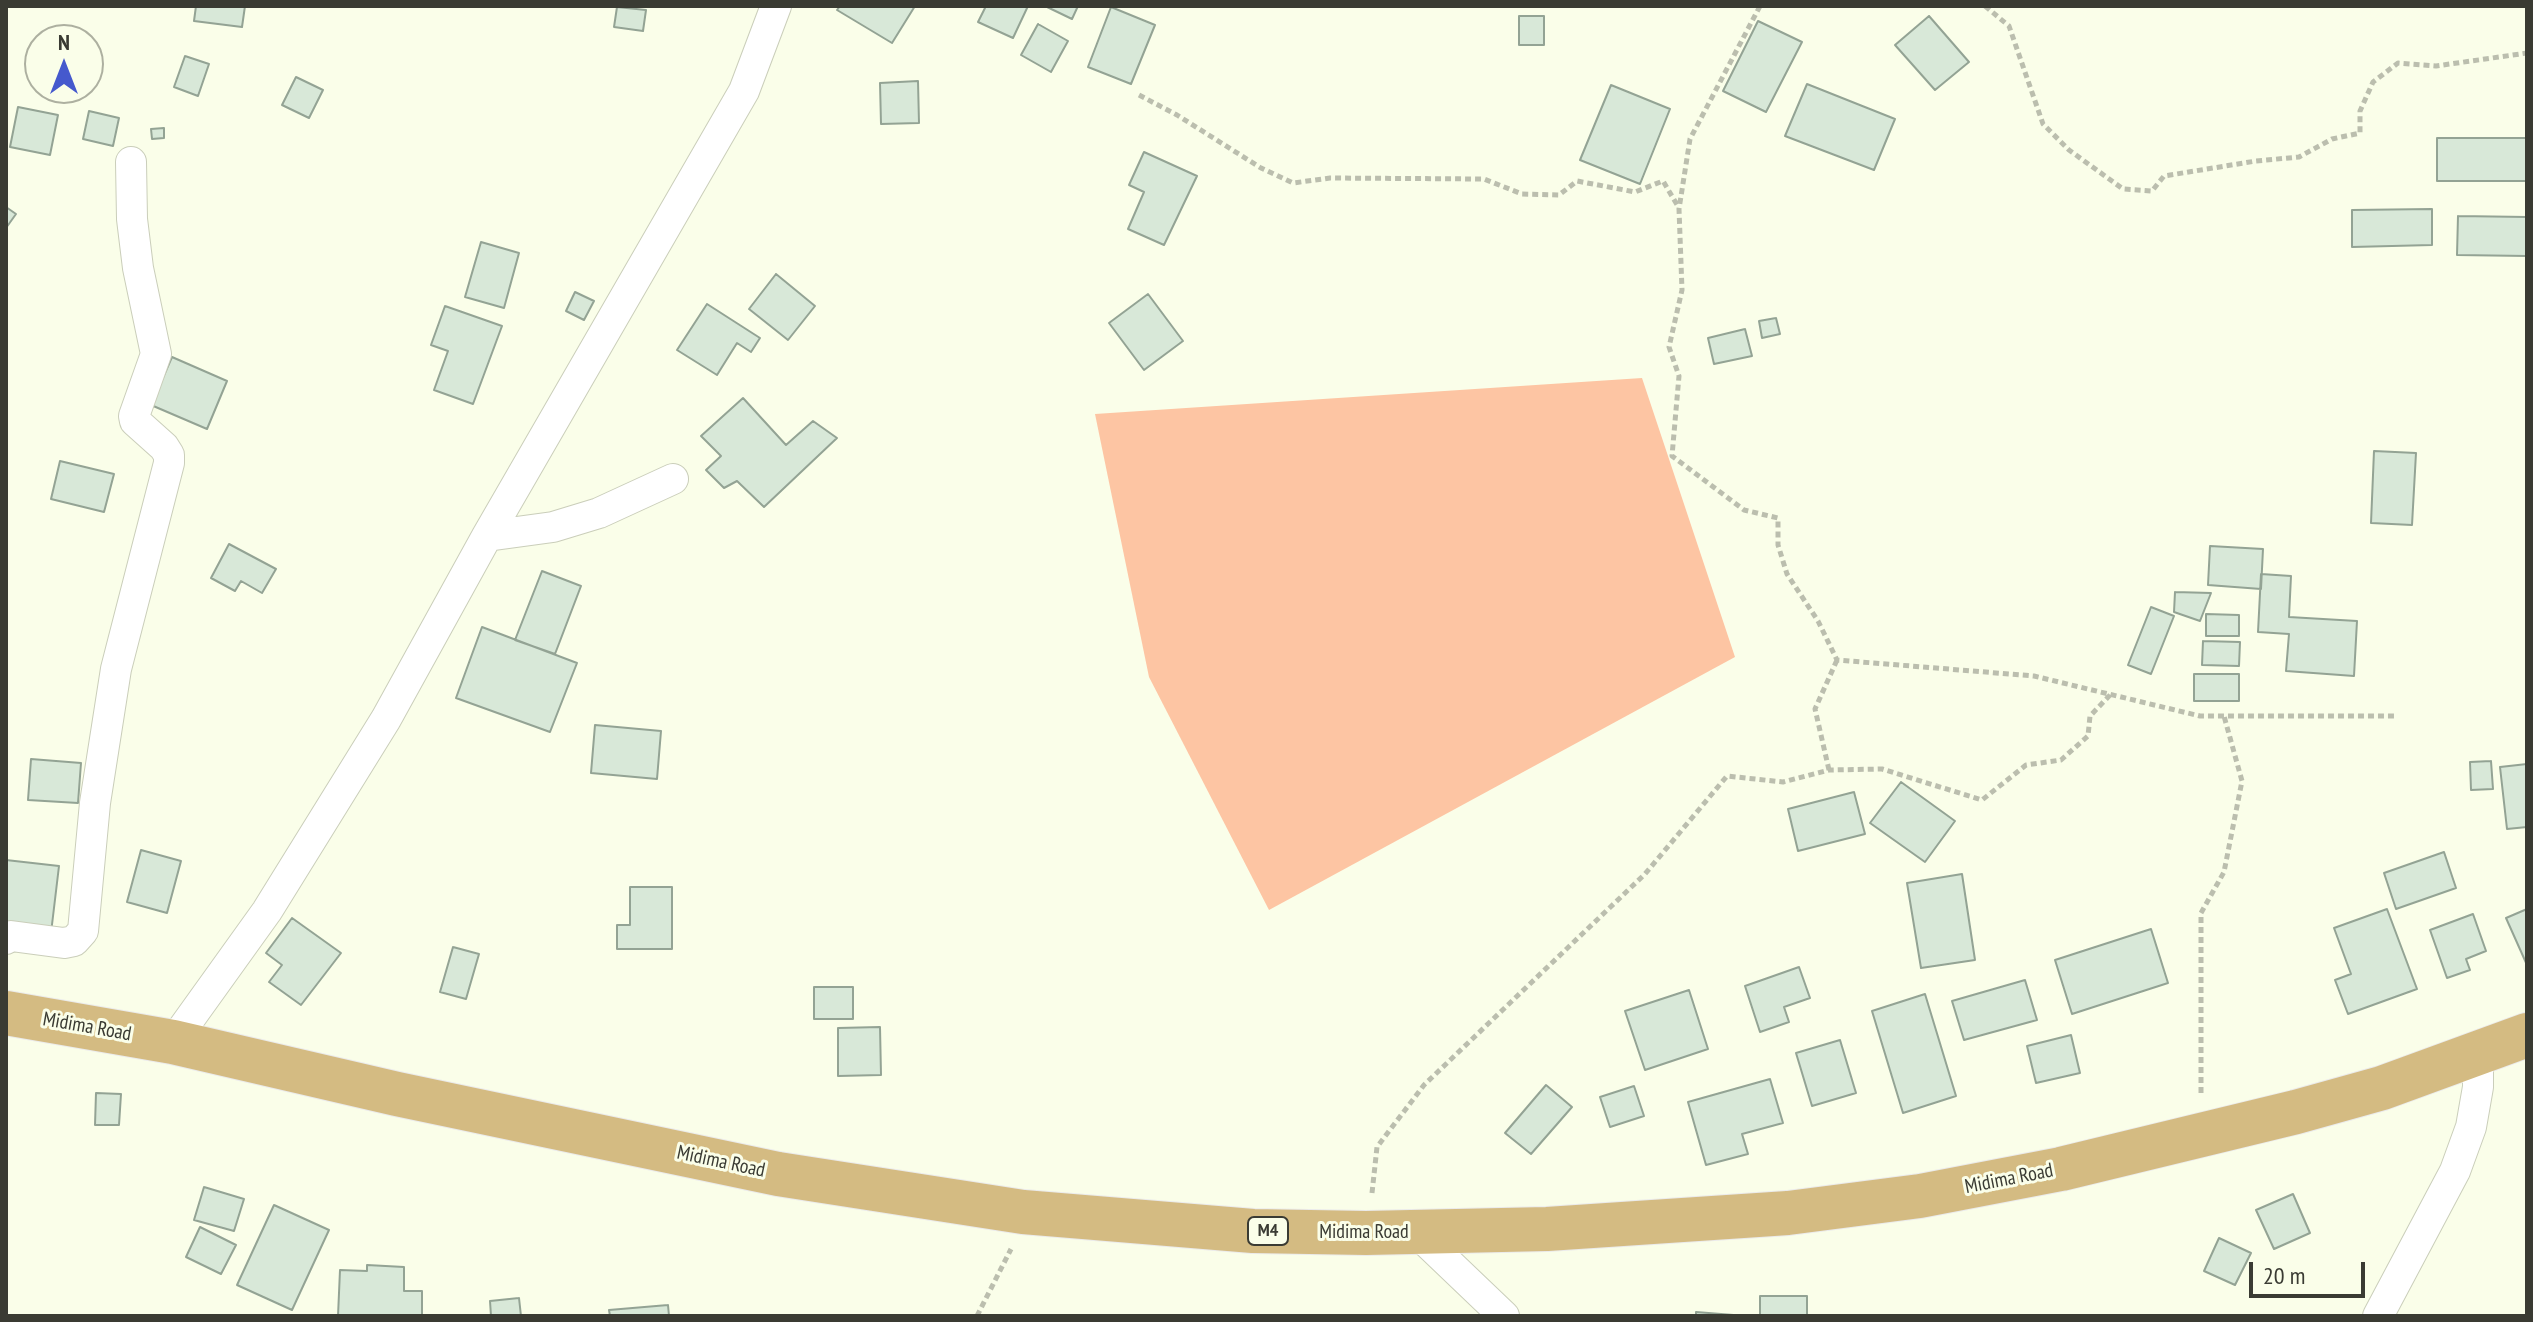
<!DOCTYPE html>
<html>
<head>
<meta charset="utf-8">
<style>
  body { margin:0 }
  #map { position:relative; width:2533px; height:1322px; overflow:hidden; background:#fafee9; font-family:"PT Sans Narrow",sans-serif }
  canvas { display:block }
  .frame { position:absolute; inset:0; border:8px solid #3a3b33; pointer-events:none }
  .north { position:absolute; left:24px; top:24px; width:80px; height:80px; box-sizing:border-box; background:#fafee9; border:2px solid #adb0a0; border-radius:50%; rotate:0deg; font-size:22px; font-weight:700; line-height:32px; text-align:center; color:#3a3b33 }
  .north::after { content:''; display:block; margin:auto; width:28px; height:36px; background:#4559cd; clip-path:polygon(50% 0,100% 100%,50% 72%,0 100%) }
  .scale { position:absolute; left:2249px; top:1262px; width:116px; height:36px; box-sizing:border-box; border:4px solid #3a3b33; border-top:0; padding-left:10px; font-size:24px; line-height:28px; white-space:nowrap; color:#3a3b33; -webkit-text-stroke:6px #fafee9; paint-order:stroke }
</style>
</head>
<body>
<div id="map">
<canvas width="2533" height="1322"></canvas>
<div class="frame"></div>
<div class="north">N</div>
<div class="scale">20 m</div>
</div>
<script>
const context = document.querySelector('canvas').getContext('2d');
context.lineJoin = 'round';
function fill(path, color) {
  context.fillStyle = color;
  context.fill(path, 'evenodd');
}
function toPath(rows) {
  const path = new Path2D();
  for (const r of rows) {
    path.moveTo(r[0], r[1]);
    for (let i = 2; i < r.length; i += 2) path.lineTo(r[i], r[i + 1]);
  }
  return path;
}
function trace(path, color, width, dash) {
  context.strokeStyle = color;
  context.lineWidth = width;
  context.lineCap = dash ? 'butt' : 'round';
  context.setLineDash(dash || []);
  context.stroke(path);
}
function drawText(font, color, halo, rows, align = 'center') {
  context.font = font + ' "PT Sans Narrow",sans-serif';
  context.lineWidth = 6;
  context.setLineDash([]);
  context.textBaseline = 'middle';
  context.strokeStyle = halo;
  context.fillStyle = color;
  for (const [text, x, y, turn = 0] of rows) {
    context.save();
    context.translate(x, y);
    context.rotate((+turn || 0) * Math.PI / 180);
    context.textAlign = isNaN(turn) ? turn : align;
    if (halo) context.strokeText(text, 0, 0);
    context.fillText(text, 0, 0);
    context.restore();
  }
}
const green = toPath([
  [1642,378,1735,657,1269,910,1149,677,1095,414]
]);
const building = toPath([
  [196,6,245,6,242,27,194,21,196,6],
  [840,6,915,6,892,43,837,10,840,6],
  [986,6,1028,6,1013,38,978,22,986,6],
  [1045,6,1078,6,1072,19,1045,6],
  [617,7,646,10,643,31,614,27,617,7],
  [1111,7,1155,25,1131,84,1088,67,1111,7],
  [1519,16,1544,16,1544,45,1519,45,1519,16],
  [1929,16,1969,62,1935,90,1895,45,1929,16],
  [1758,21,1802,42,1766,112,1723,91,1758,21],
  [1038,24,1068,41,1051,72,1021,55,1038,24],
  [185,56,209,64,198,96,174,87,185,56],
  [296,77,323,90,309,118,282,105,296,77],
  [918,81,919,123,881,124,880,83,918,81],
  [1807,84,1895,119,1874,170,1785,136,1807,84],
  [1611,85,1670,109,1640,184,1580,160,1611,85],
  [18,107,58,115,50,155,10,147,18,107],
  [89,111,119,118,113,146,83,139,89,111],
  [164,128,164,138,152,139,151,129,164,128],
  [2437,138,2527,138,2527,181,2437,181,2437,138],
  [1144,152,1197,176,1164,245,1128,229,1144,192,1129,185,1144,152],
  [6,207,16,214,6,228,6,207],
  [2432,209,2432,245,2352,247,2352,210,2432,209],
  [2458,216,2527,217,2527,256,2457,255,2458,216],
  [481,242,519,253,504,308,465,297,481,242],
  [776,274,815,306,788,340,749,309,776,274],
  [575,292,594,301,584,320,566,311,575,292],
  [1148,294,1183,341,1144,370,1109,323,1148,294],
  [707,304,760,338,751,352,737,343,717,375,677,350,707,304],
  [445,306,502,326,473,404,434,390,448,351,431,345,445,306],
  [1776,318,1780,334,1762,338,1759,321,1776,318],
  [1745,329,1752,356,1714,364,1708,338,1745,329],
  [172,357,227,381,207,429,151,405,172,357],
  [743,398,786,445,813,421,837,438,764,507,737,481,724,488,706,470,721,456,701,436,743,398],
  [2374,451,2416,453,2412,525,2371,523,2374,451],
  [60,461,114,474,104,512,51,499,60,461],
  [229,544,276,569,262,593,241,581,235,591,211,578,229,544],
  [2210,546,2263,549,2261,589,2208,585,2210,546],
  [542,571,581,586,555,654,515,640,542,571],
  [2261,574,2291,576,2289,617,2357,621,2354,676,2286,671,2289,634,2258,632,2261,574],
  [2175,592,2211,593,2200,621,2174,612,2175,592],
  [2151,607,2174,616,2151,674,2128,665,2151,607],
  [2206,614,2239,615,2239,636,2206,636,2206,614],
  [482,627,577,663,550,732,456,698,482,627],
  [2203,641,2240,642,2239,666,2202,665,2203,641],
  [2194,674,2239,674,2239,701,2194,701,2194,674],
  [595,725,661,731,657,779,591,773,595,725],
  [31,759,81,763,78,803,28,800,31,759],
  [2491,761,2493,789,2471,790,2470,762,2491,761],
  [2527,764,2527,827,2507,829,2500,767,2527,764],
  [1901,782,1955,821,1925,862,1870,823,1901,782],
  [1854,792,1865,834,1798,851,1788,809,1854,792],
  [141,850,181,861,167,913,127,902,141,850],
  [2444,852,2456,888,2396,909,2384,873,2444,852],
  [6,860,59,866,51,933,6,928,6,860],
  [1962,874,1975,960,1921,968,1907,883,1962,874],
  [630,887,672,887,672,949,617,949,617,925,630,925,630,887],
  [2387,909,2417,989,2348,1014,2335,980,2351,974,2334,928,2387,909],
  [2527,909,2527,965,2506,918,2527,909],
  [2473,914,2486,951,2466,959,2470,970,2447,978,2430,930,2473,914],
  [292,918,341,953,301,1005,269,982,282,965,266,953,292,918],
  [2151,929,2168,983,2072,1014,2055,960,2151,929],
  [453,947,479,954,466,999,440,992,453,947],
  [1799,967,1810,998,1784,1007,1789,1022,1760,1032,1745,986,1799,967],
  [2025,980,2037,1020,1964,1040,1952,1001,2025,980],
  [814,987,853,987,853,1019,814,1019,814,987],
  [1689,990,1708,1049,1645,1070,1625,1011,1689,990],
  [1925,994,1956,1096,1903,1113,1872,1011,1925,994],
  [880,1027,881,1075,838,1076,838,1028,880,1027],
  [2071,1035,2080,1073,2036,1083,2027,1046,2071,1035],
  [1840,1040,1856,1093,1812,1106,1796,1053,1840,1040],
  [1770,1079,1783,1123,1742,1134,1748,1154,1706,1165,1688,1102,1770,1079],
  [1546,1085,1572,1107,1531,1154,1505,1133,1546,1085],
  [1634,1086,1644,1116,1610,1127,1600,1097,1634,1086],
  [96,1093,121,1094,119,1125,95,1125,96,1093],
  [204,1187,244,1199,234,1231,194,1220,204,1187],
  [2293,1194,2310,1233,2274,1249,2256,1210,2293,1194],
  [274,1205,329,1230,292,1310,237,1285,274,1205],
  [200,1227,236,1245,221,1274,186,1257,200,1227],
  [2219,1238,2251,1253,2235,1285,2204,1271,2219,1238],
  [367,1265,404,1267,404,1291,422,1291,422,1316,338,1316,340,1270,367,1271,367,1265],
  [1760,1296,1807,1296,1807,1316,1760,1316,1760,1296],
  [519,1298,521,1316,491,1316,490,1301,519,1298],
  [668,1305,669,1316,610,1316,609,1310,668,1305],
  [1696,1312,1746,1316,1696,1316,1696,1312]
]);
const path = toPath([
  [1760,6,1690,139,1679,209,1682,290,1669,347,1679,376,1672,456,1744,510,1778,518,1778,545,1787,574,1818,621,1837,660,2034,676,2200,716,2397,716],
  [1985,6,2009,26,2043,124,2069,150,2123,189,2152,191,2164,176,2256,161,2299,157,2332,139,2360,133,2360,111,2373,82,2398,63,2436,66,2527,53],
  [1139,95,1177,115,1261,168,1293,183,1330,178,1484,179,1522,194,1559,195,1577,181,1635,192,1663,181,1679,208],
  [1829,770,1815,709,1837,660],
  [2201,1093,2201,913,2224,872,2242,781,2224,716],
  [1372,1193,1377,1147,1424,1085,1645,874,1727,776,1783,782,1829,770,1882,769,1982,800,2026,765,2061,760,2088,736,2090,716,2111,694],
  [977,1316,1011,1249]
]);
const minor = toPath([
  [487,536,744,91,776,6],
  [6,939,11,936,64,943,74,941,83,931,95,803,116,669,169,463,169,455,164,447,135,421,134,416,156,354,138,268,132,219,131,162],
  [173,1042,267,911,386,719,487,536,553,527,599,513,673,479],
  [1415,1231,1504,1316],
  [2378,1316,2455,1171,2471,1127,2478,1087,2478,1054]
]);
const primary = toPath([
  [6,1013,173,1042,397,1094,778,1174,1023,1212,1253,1231,1366,1233,1547,1229,1788,1213,1920,1196,2061,1169,2296,1112,2382,1088,2527,1035]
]);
const shields = [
  [1268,1231,40]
];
const shieldNames = [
  ["M4",1268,1231]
];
const streetNames = [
  ["Midima Road",87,1027,10],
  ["Midima Road",721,1162,12],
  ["Midima Road",2009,1179,-11],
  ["Midima Road",1364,1232]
];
fill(green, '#fdc5a3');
fill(building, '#d8e8d8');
trace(building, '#93a394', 2);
trace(minor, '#caceba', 32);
trace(primary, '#ebebeb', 46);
trace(path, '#bbbeae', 5, [6, 4]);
trace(minor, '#fff', 30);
trace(primary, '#d4bb82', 44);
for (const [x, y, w] of shields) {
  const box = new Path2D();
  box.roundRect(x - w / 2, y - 14, w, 28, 6);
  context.fillStyle = '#fafee9';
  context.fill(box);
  trace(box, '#3a3b33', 2);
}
drawText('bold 18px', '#3a3b33', null, shieldNames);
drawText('20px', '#3a3b33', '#fafee9', streetNames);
</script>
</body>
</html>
